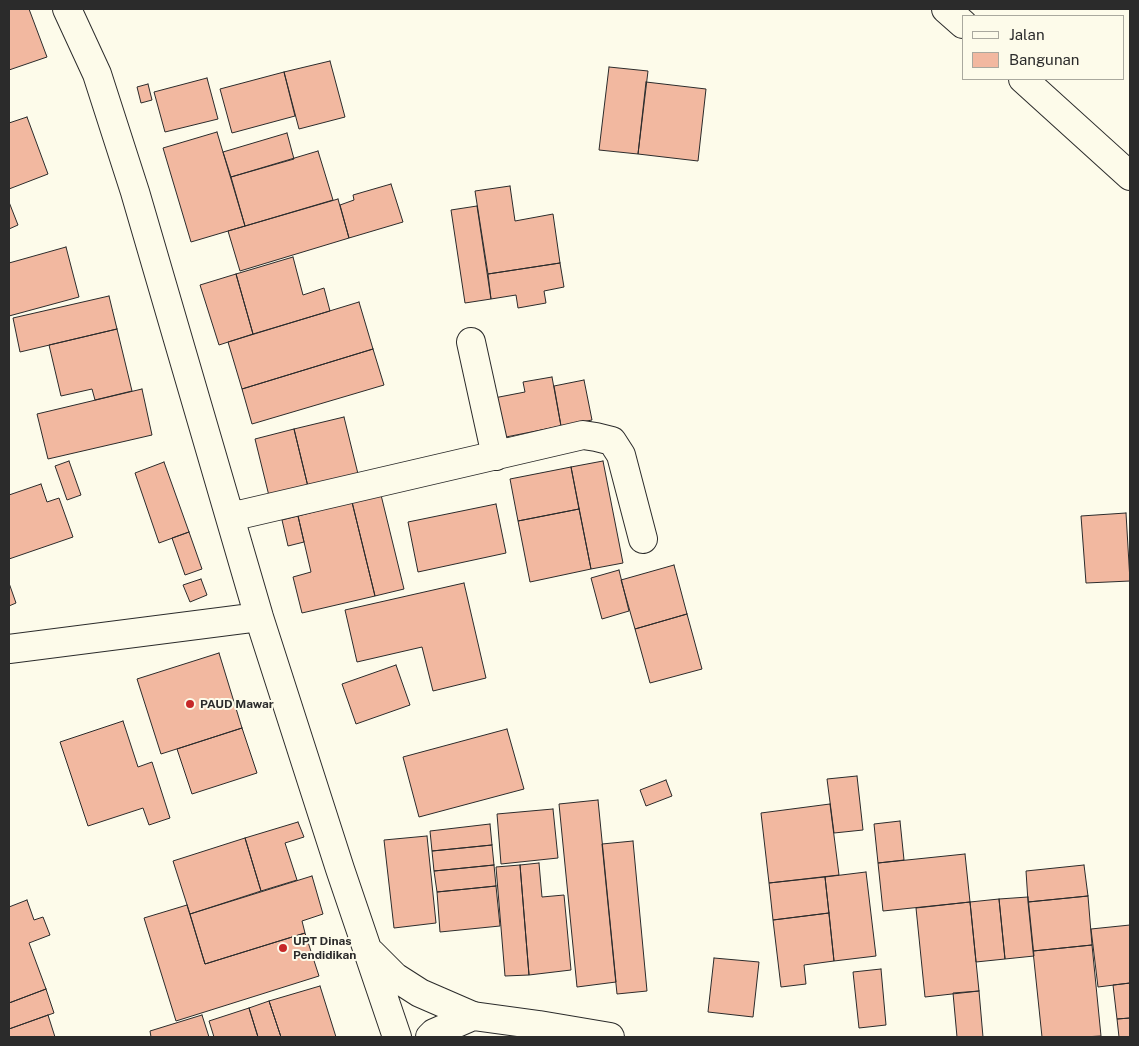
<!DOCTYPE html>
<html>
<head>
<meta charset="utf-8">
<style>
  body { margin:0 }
  #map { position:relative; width:1139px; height:1046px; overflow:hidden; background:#fdfbea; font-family:"Public Sans",sans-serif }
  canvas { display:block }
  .frame { position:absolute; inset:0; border:10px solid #2b2b2b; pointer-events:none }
  .legend { position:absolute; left:962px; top:15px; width:162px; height:65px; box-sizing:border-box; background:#fdfbea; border:1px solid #a9a89e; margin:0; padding:6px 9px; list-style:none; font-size:15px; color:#2b2b2b }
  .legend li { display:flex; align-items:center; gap:10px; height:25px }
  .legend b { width:25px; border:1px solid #a9a89e }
</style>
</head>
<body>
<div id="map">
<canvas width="1139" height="1046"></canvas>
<div class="frame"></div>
<ul class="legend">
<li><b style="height:6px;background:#fdfbea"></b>Jalan</li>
<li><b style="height:14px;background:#f2b8a0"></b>Bangunan</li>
</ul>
</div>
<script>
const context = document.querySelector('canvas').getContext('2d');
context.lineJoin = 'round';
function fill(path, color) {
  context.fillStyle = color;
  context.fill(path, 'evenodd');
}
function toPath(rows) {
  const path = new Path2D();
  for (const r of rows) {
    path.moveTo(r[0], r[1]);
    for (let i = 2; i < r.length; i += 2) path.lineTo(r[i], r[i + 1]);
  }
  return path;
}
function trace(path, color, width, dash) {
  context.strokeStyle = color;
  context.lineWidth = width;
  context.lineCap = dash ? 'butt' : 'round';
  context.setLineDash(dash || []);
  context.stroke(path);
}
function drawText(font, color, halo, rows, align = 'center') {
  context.font = font + ' "Public Sans",sans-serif';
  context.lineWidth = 4;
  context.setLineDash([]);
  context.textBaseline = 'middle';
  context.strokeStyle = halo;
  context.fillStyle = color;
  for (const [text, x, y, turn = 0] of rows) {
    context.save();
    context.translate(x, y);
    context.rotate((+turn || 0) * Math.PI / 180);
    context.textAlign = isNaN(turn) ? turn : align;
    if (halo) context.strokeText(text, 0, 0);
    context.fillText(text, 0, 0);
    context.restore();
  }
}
const building = toPath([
  [9,9,29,9,47,57,9,70,9,9],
  [330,61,345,117,299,129,284,72,330,61],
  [609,67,648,71,638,154,599,150,609,67],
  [284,72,295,116,232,133,220,89,284,72],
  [207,78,218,119,165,132,154,92,207,78],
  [646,82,706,89,698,161,638,154,646,82],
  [148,84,152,100,141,103,137,87,148,84],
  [27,117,48,174,9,189,9,123,27,117],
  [217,132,245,226,191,242,163,148,217,132],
  [287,133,294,159,231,177,223,152,287,133],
  [318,151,333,200,245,226,231,177,318,151],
  [391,184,403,222,349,238,340,205,354,200,353,195,391,184],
  [510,186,515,221,553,214,560,263,488,274,475,191,510,186],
  [338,199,349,238,240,271,228,231,338,199],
  [9,202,18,225,9,229,9,202],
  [477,206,491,299,465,303,451,210,477,206],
  [66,247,79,297,9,316,9,263,66,247],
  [293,257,303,295,324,288,330,311,253,334,236,274,293,257],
  [560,263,564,287,544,291,546,303,518,308,516,295,491,299,488,274,560,263],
  [236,274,253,334,219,345,200,285,236,274],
  [109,296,117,329,20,352,13,318,109,296],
  [359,302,373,349,242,389,228,342,359,302],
  [117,329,132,391,95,400,92,389,61,396,49,345,117,329],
  [373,349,384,385,252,424,242,389,373,349],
  [552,377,561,426,501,438,494,398,525,392,523,382,552,377],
  [584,380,592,420,561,426,554,386,584,380],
  [142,389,152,435,48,459,37,414,142,389],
  [344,417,360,482,310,495,294,429,344,417],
  [294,429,310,495,271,504,255,439,294,429],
  [69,461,81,495,67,500,55,466,69,461],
  [603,461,623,563,591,569,571,467,603,461],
  [164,462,189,532,159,543,135,473,164,462],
  [571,467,579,509,518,521,510,479,571,467],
  [41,484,47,502,59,498,73,537,9,559,9,495,41,484],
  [381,495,404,589,375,596,352,502,381,495],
  [352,502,375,596,302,613,293,577,311,572,298,516,352,502],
  [496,504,506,553,418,572,408,522,496,504],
  [579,509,591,569,530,582,518,521,579,509],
  [1126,513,1130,581,1086,583,1081,516,1126,513],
  [298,516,304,542,288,546,282,520,298,516],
  [189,532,202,569,185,575,172,538,189,532],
  [674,565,687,614,635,629,621,580,674,565],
  [619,570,629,611,602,619,591,578,619,570],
  [201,579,207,595,190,602,183,585,201,579],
  [9,583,16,603,9,606,9,583],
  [464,583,486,678,433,691,422,647,357,662,345,610,464,583],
  [687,614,702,669,650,683,635,629,687,614],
  [219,653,242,728,161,754,137,679,219,653],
  [396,665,410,705,356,724,342,684,396,665],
  [123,721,138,767,152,762,170,818,149,825,143,808,88,826,60,742,123,721],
  [242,728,257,773,192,794,177,749,242,728],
  [507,729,524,789,419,817,403,757,507,729],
  [857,776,863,830,834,833,827,779,857,776],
  [666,780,672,796,646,806,640,790,666,780],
  [598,800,616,982,577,987,559,804,598,800],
  [830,804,839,875,769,883,761,813,830,804],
  [553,809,558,858,501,864,497,814,553,809],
  [900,821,904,860,878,863,874,824,900,821],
  [298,822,304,837,285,843,297,880,261,891,245,838,298,822],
  [490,824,492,845,432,851,430,831,490,824],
  [427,836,436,923,394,928,384,840,427,836],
  [245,838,261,891,190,914,173,861,245,838],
  [633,841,647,991,617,994,602,844,633,841],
  [492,845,494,865,434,871,432,851,492,845],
  [965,854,970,902,883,911,878,863,965,854],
  [539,863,542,897,564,895,571,970,529,975,520,865,539,863],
  [494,865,496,886,437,892,434,871,494,865],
  [520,865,529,975,505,976,496,867,520,865],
  [1084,865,1088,896,1028,902,1026,871,1084,865],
  [866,872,876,956,834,961,825,877,866,872],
  [312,876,323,914,302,921,305,933,205,964,190,914,312,876],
  [825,877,829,913,773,920,769,883,825,877],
  [496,886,500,926,440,932,437,892,496,886],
  [1088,896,1092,945,1033,951,1028,902,1088,896],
  [1028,897,1034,956,1005,959,999,899,1028,897],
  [999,899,1005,959,976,962,970,902,999,899],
  [27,900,34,920,43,917,50,935,29,943,46,989,9,1003,9,907,27,900],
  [970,902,979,991,925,997,916,908,970,902],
  [187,905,205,964,305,933,319,976,176,1021,144,918,187,905],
  [829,913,834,961,804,965,806,984,781,987,773,920,829,913],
  [1130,925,1130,983,1098,987,1091,929,1130,925],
  [1092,945,1101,1036,1083,1037,1042,1037,1033,951,1092,945],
  [714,958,759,962,753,1017,708,1012,714,958],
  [881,969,886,1025,859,1028,853,972,881,969],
  [1130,983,1130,1018,1117,1019,1113,985,1130,983],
  [320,986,336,1037,281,1037,269,1001,320,986],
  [46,989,54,1013,9,1029,9,1003,46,989],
  [979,991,983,1037,957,1037,953,993,979,991],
  [269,1001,281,1037,258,1037,249,1008,269,1001],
  [249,1008,258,1037,214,1037,209,1021,249,1008],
  [48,1015,55,1037,9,1037,9,1029,48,1015],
  [202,1015,209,1037,151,1037,150,1031,202,1015],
  [1130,1018,1130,1037,1119,1037,1117,1019,1130,1018]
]);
const street = toPath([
  [67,9,97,74,135,192,259,617,340,869,397,1037],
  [946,9,963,24],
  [1023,79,1130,176],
  [471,342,496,456],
  [230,517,583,435,596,437,612,441,621,455,643,539],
  [9,649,259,617],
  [371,953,395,977,420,993,473,1016]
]);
const secondary = toPath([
  [430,1037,434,1033,473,1016,539,1025,610,1037]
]);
const markers = [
  [190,704,5,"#c62828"],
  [283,948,5,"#c62828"]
];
const poiNames = [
  ["PAUD Mawar",200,704],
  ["UPT Dinas",293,941],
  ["Pendidikan",293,955]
];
fill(building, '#f2b8a0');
trace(building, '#2b2b2b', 1);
trace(street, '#2b2b2b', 30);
trace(secondary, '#2b2b2b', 30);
trace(street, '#fdfbea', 28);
trace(secondary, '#fdfbea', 28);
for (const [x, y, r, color] of markers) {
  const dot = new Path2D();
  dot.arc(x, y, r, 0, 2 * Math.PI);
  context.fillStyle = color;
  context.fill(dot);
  trace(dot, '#fdfbea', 2);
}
drawText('bold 12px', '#2b2b2b', '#fdfbea', poiNames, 'left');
</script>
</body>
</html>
